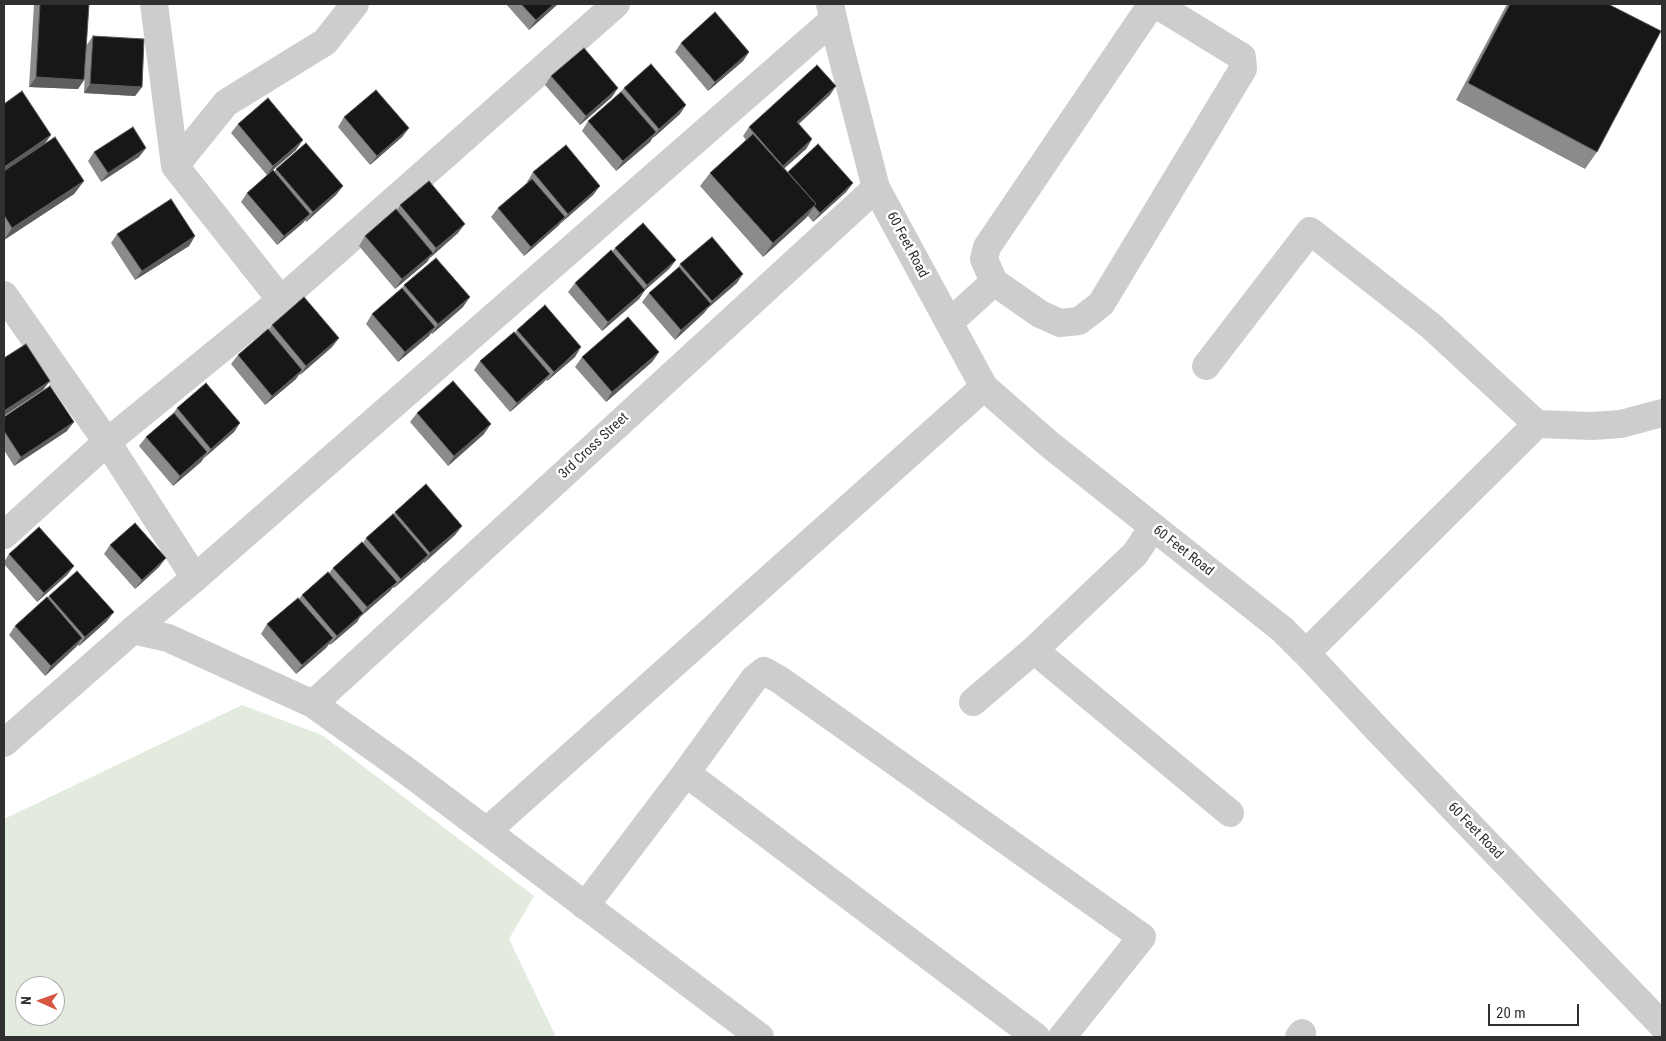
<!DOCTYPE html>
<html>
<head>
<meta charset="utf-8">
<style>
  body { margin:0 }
  #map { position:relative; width:1666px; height:1041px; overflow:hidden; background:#fff; font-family:"Roboto Condensed",sans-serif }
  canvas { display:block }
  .frame { position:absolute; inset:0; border:5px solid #303030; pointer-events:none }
  .north { position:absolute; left:15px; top:976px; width:50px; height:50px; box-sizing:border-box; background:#fff; border:1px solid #acacac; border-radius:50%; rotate:272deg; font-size:14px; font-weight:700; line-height:20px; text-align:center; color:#303030 }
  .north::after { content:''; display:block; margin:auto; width:18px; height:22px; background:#d65642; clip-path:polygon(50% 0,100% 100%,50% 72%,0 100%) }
  .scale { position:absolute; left:1488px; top:1004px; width:91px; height:22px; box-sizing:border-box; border:2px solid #303030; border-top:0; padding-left:6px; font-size:15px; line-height:18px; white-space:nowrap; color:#303030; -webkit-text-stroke:4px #fff; paint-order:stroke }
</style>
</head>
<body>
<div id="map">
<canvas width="1666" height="1041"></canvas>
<div class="frame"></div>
<div class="north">N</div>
<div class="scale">20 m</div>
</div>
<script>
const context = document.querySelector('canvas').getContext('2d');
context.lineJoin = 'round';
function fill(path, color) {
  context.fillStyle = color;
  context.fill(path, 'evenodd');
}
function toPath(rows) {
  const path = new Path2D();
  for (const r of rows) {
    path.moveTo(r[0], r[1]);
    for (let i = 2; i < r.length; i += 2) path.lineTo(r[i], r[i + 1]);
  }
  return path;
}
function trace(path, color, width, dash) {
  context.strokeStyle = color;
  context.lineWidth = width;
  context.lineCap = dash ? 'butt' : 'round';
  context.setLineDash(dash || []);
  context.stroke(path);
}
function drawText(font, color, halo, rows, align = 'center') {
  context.font = font + ' "Roboto Condensed",sans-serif';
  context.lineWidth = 5;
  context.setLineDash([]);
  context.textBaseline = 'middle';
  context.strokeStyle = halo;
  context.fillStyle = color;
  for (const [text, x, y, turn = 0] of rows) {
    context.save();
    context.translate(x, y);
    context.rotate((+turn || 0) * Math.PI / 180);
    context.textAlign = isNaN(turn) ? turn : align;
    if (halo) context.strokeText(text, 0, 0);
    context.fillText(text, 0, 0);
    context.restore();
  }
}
const green = toPath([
  [242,705,322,735,534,896,509,939,556,1037,4,1037,4,819],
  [25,986,55,986,55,1016,25,1016]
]);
const minor = toPath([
  [154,4,175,166],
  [830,4,839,44,876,188,984,387,1049,444,1283,630,1306,653,1377,729,1662,1025],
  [4,295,107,442,195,578],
  [281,300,175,166,226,103,325,42,355,4],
  [949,323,994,282,1040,314,1060,323,1079,321,1101,304,1243,69,1242,57,1159,6,1149,8,987,247,984,259,994,282],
  [1206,366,1310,231,1431,326,1537,424],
  [1153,527,1135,554,1034,650,1230,813],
  [4,535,107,442,281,300,616,4],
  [133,630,168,638,313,704,404,769,760,1037],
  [1306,653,1537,424,1592,426,1621,424,1662,413],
  [973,702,1034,650],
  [313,704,876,188],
  [4,743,133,630,195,578,833,20],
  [686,773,1036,1037],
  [487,831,984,387],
  [585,906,686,773,754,679,764,671,780,680,1142,937,1062,1037],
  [1299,1037,1302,1033]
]);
const wall = toPath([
  [34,4,89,4,86,46,93,36,142,87,135,96,84,93,86,46,84,80,78,89,29,87],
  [506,4,558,4,529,30],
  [1507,4,1608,4,1597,152,1585,169,1456,100],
  [681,43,749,52,743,61,708,91,675,52],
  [551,76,612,97,580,125,545,85],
  [624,88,680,114,653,138,652,138,650,142,616,171,582,131,588,121,620,93],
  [830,95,799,124,812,139,806,149,784,168,788,172,853,183,846,192,813,222,808,216,763,257,700,186,710,173,746,140,743,136,749,127],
  [4,104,84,181,74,194,4,240],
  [344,117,409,128,402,137,370,165,338,127],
  [238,124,296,150,267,175,231,133],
  [146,148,139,157,101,182,88,161,94,152],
  [276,169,343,186,336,195,306,222,305,220,303,223,277,245,241,202,247,193,274,172],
  [533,172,600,186,593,195,561,223,558,226,524,256,491,217,498,208,528,183,527,182],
  [400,205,458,233,430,257,427,262,395,289,359,246,365,236,397,210],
  [117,234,195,236,189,246,135,280,111,243],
  [615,248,676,260,669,269,645,290,639,299,602,331,568,292,575,283,612,251],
  [680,264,737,283,708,308,704,313,675,340,642,302,649,293,679,267],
  [404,285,463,307,432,334,431,333,429,336,398,362,366,324,372,314,402,289],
  [272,325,339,338,332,347,300,375,299,374,296,379,265,405,231,364,238,355,268,330],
  [517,330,575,357,547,381,546,380,543,383,510,412,474,370,480,361,515,333],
  [659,352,652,362,606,402,575,367,582,357],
  [177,408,240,423,234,432,204,458,201,462,173,486,139,446,146,437,173,414],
  [417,413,484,434,448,466,410,422],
  [4,417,67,431,14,466,4,450],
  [395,512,462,526,455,535,424,563,423,562,394,588,393,587,390,591,360,617,357,622,330,645,329,644,326,648,296,674,261,634,267,624,299,599,302,595,329,573,333,568,363,543,366,538,393,515],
  [110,545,159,567,135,589,104,554],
  [9,554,74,566,67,575,37,602,4,564,4,562],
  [49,596,107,621,79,646,78,645,45,676,9,635,15,626]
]);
const shadedWall = toPath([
  [554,4,558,4,529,30,536,20],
  [749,52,743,61,708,91,715,82],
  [36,77,84,80,78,89,29,87],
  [90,84,142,87,135,96,84,93],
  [836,86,830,95,790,131,797,122],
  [618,88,612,97,580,125,586,116],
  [686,105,680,114,653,138,659,129],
  [409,128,402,137,370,165,377,156],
  [656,132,650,142,616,171,623,161],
  [51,135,44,145,4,172,4,167],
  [812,139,806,149,777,175,783,166],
  [303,140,296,150,267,175,273,166],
  [146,148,139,157,101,182,108,173],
  [84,181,74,194,4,240,12,228],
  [853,183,846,192,813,222,820,213],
  [343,186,336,195,306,222,313,212],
  [600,186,593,195,561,223,568,214],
  [816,204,806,218,763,257,773,243],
  [310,214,303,223,277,245,284,236],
  [565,217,558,226,524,256,531,247],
  [465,224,458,233,430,258,436,248],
  [195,236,189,246,135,280,142,271],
  [433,253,427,262,395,289,402,279],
  [676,260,669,269,645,290,639,299,602,331,608,322,641,294,647,285],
  [743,274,737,283,708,308,704,313,675,340,681,330,708,306,712,301],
  [470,297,463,307,432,334,438,324],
  [435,327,429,336,398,362,405,352],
  [339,338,332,347,300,375,306,366],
  [581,347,575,357,547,381,554,372],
  [659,352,652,362,606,402,612,392],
  [302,370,296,379,265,405,272,396],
  [550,374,543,383,510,412,517,403],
  [50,381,43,390,4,416,4,411],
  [74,422,67,431,14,466,21,457],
  [240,423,234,432,204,458,211,449],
  [491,424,484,434,448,466,454,456],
  [207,452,201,462,173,486,180,476],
  [462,526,455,535,424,563,430,553],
  [428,555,422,564,394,588,401,579],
  [166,558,159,567,135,589,142,580],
  [74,566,67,575,37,602,44,593],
  [397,582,390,591,360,617,357,622,330,645,337,636,363,613,367,607],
  [114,612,107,621,79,646,85,637],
  [82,638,76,647,45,676,51,666],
  [333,638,326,648,296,674,302,665]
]);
const building = toPath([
  [40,4,89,4,84,80,36,77,40,4],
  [521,4,554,4,536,20,521,4],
  [1510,4,1608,4,1661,31,1597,152,1468,83,1510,4],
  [715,12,749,52,715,82,681,43,715,12],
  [93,36,144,39,142,87,90,84,93,36],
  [584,48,618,88,586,116,551,76,584,48],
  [651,64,686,105,659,129,624,88,651,64],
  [817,65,836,86,797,122,812,139,783,166,749,127,817,65],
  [376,90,409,128,377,156,344,117,376,90],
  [22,91,51,135,4,167,4,104,22,91],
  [621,92,656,132,623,161,588,121,621,92],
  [268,98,303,140,273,166,238,124,268,98],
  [133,127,146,148,108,173,94,152,133,127],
  [753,134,816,204,773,243,710,173,753,134],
  [55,137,84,181,12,228,4,215,4,171,55,137],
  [306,143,343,186,313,212,276,169,306,143],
  [818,144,853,183,820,213,814,206,816,204,788,172,818,144],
  [566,145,600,186,568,214,533,172,566,145],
  [273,170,310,214,284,236,247,193,273,170],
  [532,179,565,217,531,247,498,208,532,179],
  [429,181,465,224,436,248,400,205,429,181],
  [171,199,195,236,142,271,117,234,171,199],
  [396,209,433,253,402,279,365,236,396,209],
  [643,223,676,260,647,285,615,248,643,223],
  [712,237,743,274,712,301,680,264,712,237],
  [611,250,645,290,608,322,575,283,611,250],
  [436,258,470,297,438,324,404,285,436,258],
  [679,267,711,304,681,330,649,293,679,267],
  [402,288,435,327,405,352,372,314,402,288],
  [304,297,339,338,306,366,272,325,304,297],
  [545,305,581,347,554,372,517,330,545,305],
  [628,317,659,352,612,392,582,357,628,317],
  [268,329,302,370,272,396,238,355,268,329],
  [514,332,550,374,517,403,480,361,514,332],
  [26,344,50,381,4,411,4,358,26,344],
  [453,381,491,424,454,456,417,413,453,381],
  [206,383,240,423,211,449,177,408,206,383],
  [50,386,74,422,21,457,4,431,4,417,50,386],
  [174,413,207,452,180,476,146,437,174,413],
  [426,484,462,526,430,553,395,512,426,484],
  [393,514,428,555,401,579,366,538,393,514],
  [135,523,166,558,142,580,110,545,135,523],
  [39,527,74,566,44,593,9,554,39,527],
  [362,542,397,582,367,607,333,568,362,542],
  [77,571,114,612,85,637,49,596,77,571],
  [328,572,363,613,337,636,302,595,328,572],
  [47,597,82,638,51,666,15,626,47,597],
  [298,598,333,638,302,665,267,624,298,598]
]);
const streetNames = [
  ["60 Feet Road",907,245,62],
  ["3rd Cross Street",594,446,-43],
  ["60 Feet Road",1183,551,38],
  ["60 Feet Road",1475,831,46]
];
fill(green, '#e3ebdf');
trace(minor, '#cdcdcd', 28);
fill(wall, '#8b8b8b');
fill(shadedWall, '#5d5d5d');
fill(building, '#171717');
trace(building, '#5d5d5d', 1);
drawText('14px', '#303030', '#fff', streetNames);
</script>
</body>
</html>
